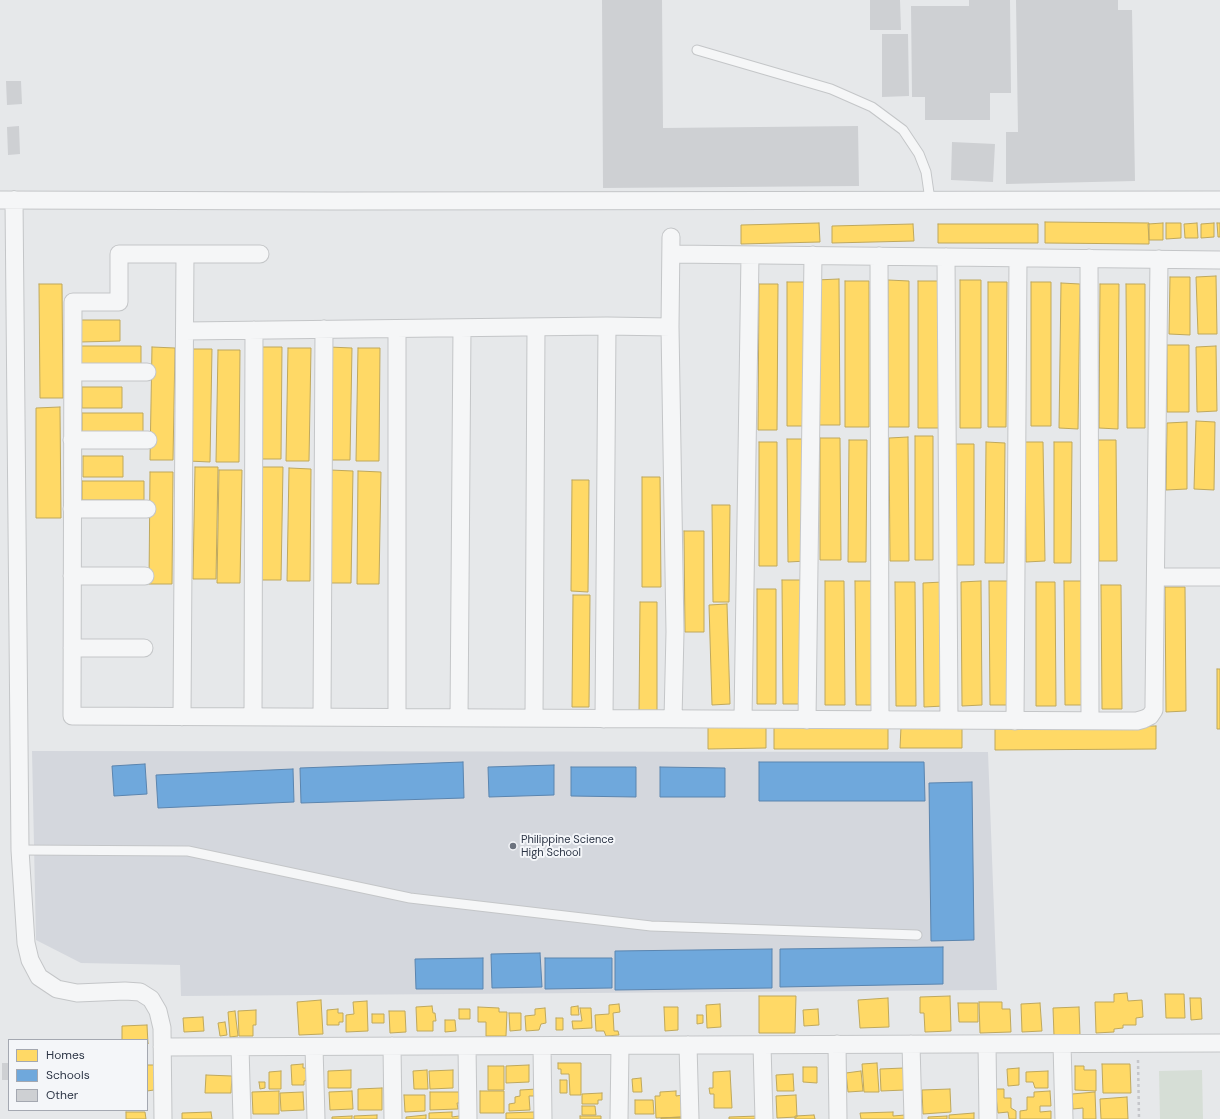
<!DOCTYPE html>
<html>
<head>
<meta charset="utf-8">
<style>
  body { margin:0 }
  #map { position:relative; width:1220px; height:1119px; overflow:hidden; background:#e6e8ea; font-family:"DM Sans",sans-serif }
  canvas { display:block }
  .legend { position:absolute; left:8px; top:1039px; width:140px; height:72px; box-sizing:border-box; background:#f4f6f9; border:1px solid #a4a8b1; margin:0; padding:5px 7px; list-style:none; font-size:12px; color:#2b3445 }
  .legend li { display:flex; align-items:center; gap:8px; height:20px }
  .legend b { width:20px; border:1px solid #a4a8b1 }
</style>
</head>
<body>
<div id="map">
<canvas width="1220" height="1119"></canvas>
<ul class="legend">
<li><b style="height:11px;background:#ffd966"></b>Homes</li>
<li><b style="height:11px;background:#6fa8dc"></b>Schools</li>
<li><b style="height:11px;background:#ced0d3"></b>Other</li>
</ul>
</div>
<script>
const context = document.querySelector('canvas').getContext('2d');
context.lineJoin = 'round';
function fill(path, color) {
  context.fillStyle = color;
  context.fill(path, 'evenodd');
}
function toPath(rows) {
  const path = new Path2D();
  for (const r of rows) {
    path.moveTo(r[0], r[1]);
    for (let i = 2; i < r.length; i += 2) path.lineTo(r[i], r[i + 1]);
  }
  return path;
}
function trace(path, color, width, dash) {
  context.strokeStyle = color;
  context.lineWidth = width;
  context.lineCap = dash ? 'butt' : 'round';
  context.setLineDash(dash || []);
  context.stroke(path);
}
function drawText(font, color, halo, rows, align = 'center') {
  context.font = font + ' "DM Sans",sans-serif';
  context.lineWidth = 4;
  context.setLineDash([]);
  context.textBaseline = 'middle';
  context.strokeStyle = halo;
  context.fillStyle = color;
  for (const [text, x, y, turn = 0] of rows) {
    context.save();
    context.translate(x, y);
    context.rotate((+turn || 0) * Math.PI / 180);
    context.textAlign = isNaN(turn) ? turn : align;
    if (halo) context.strokeText(text, 0, 0);
    context.fillText(text, 0, 0);
    context.restore();
  }
}
const built = toPath([
  [32,751,988,752,997,990,181,996,180,965,81,963,36,940]
]);
const green = toPath([
  [1202,1070,1203,1119,1160,1119,1159,1071]
]);
const homes = toPath([
  [1045,222,1149,223,1149,244,1045,243,1045,222],
  [819,223,820,242,741,244,741,225,819,223],
  [1163,223,1163,240,1149,240,1148,224,1163,223],
  [1166,223,1181,223,1181,238,1166,239,1166,223],
  [1197,223,1198,238,1185,238,1184,224,1197,223],
  [1214,223,1214,237,1201,238,1201,224,1214,223],
  [1217,223,1220,223,1220,237,1218,237,1217,223],
  [913,224,914,241,832,243,832,226,913,224],
  [938,224,1038,224,1038,243,938,243,938,224],
  [1216,276,1217,334,1198,334,1196,277,1216,276],
  [1170,277,1190,277,1190,335,1169,334,1170,277],
  [839,279,840,425,816,425,816,280,839,279],
  [888,280,909,281,909,427,888,427,888,280],
  [960,280,981,280,981,428,960,428,960,280],
  [845,281,869,281,869,427,845,427,845,281],
  [918,281,940,281,940,428,918,428,918,281],
  [787,282,805,282,805,426,787,426,787,282],
  [988,282,1007,282,1006,427,988,427,988,282],
  [1031,282,1051,282,1051,426,1031,426,1031,282],
  [1061,283,1080,284,1078,429,1059,428,1061,283],
  [39,284,62,284,63,398,40,398,39,284],
  [759,284,778,284,777,430,758,430,759,284],
  [1100,284,1119,284,1118,429,1099,428,1100,284],
  [1126,284,1145,284,1145,428,1127,428,1126,284],
  [80,320,120,320,120,341,80,342,80,320],
  [1167,345,1189,345,1189,412,1167,412,1167,345],
  [79,346,141,346,141,365,79,365,79,346],
  [1216,346,1217,411,1197,412,1196,347,1216,346],
  [152,347,175,348,173,460,150,460,152,347],
  [259,347,282,347,281,459,258,459,259,347],
  [329,347,352,348,350,460,328,460,329,347],
  [288,348,311,348,309,461,286,461,288,348],
  [358,348,380,348,379,461,356,461,358,348],
  [189,349,212,349,210,462,188,461,189,349],
  [218,350,240,350,239,462,216,462,218,350],
  [82,387,122,387,122,408,82,408,82,387],
  [60,407,61,518,36,518,36,408,60,407],
  [82,413,143,413,143,432,82,432,82,413],
  [1196,421,1215,422,1214,490,1194,489,1196,421],
  [1187,422,1187,489,1166,490,1167,423,1187,422],
  [915,436,933,436,933,560,915,560,915,436],
  [908,437,909,561,890,561,889,438,908,437],
  [820,438,840,438,841,560,820,560,820,438],
  [787,439,806,439,807,561,788,562,787,439],
  [849,440,867,440,866,562,848,562,849,440],
  [1098,440,1116,440,1117,561,1099,561,1098,440],
  [759,442,777,442,777,566,759,566,759,442],
  [986,442,1005,443,1004,563,985,563,986,442],
  [1025,442,1043,442,1045,561,1026,562,1025,442],
  [1054,442,1072,442,1071,563,1054,563,1054,442],
  [954,444,974,444,974,565,954,565,954,444],
  [83,456,123,456,123,477,83,477,83,456],
  [195,467,218,467,216,579,193,579,195,467],
  [260,467,283,467,281,580,259,580,260,467],
  [289,468,311,469,310,581,287,581,289,468],
  [219,470,242,470,240,583,217,583,219,470],
  [330,470,353,471,351,583,328,583,330,470],
  [358,471,381,472,379,584,357,584,358,471],
  [150,472,173,472,172,584,149,584,150,472],
  [642,477,660,477,661,587,642,587,642,477],
  [572,480,589,480,588,592,571,591,572,480],
  [82,481,144,481,144,500,82,500,82,481],
  [712,505,730,505,729,602,713,602,712,505],
  [684,531,704,531,704,632,685,632,684,531],
  [782,580,802,580,803,704,783,704,782,580],
  [825,581,844,581,845,705,825,705,825,581],
  [855,581,874,581,875,705,856,705,855,581],
  [981,581,982,705,962,706,961,582,981,581],
  [989,581,1009,581,1010,705,990,705,989,581],
  [1064,581,1084,581,1085,705,1065,705,1064,581],
  [895,582,915,582,916,706,896,706,895,582],
  [943,582,944,706,924,707,923,583,943,582],
  [1036,582,1055,582,1056,706,1036,706,1036,582],
  [1101,585,1121,585,1122,709,1102,709,1101,585],
  [1165,587,1185,587,1186,711,1166,712,1165,587],
  [757,589,776,589,776,704,757,704,757,589],
  [573,595,590,595,589,707,572,707,573,595],
  [640,602,657,602,657,714,639,714,640,602],
  [727,604,730,704,712,705,709,605,727,604],
  [1217,669,1220,669,1220,729,1217,729,1217,669],
  [766,726,766,748,708,749,708,727,766,726],
  [1156,726,1156,749,995,750,995,727,1156,726],
  [774,727,888,727,888,749,774,749,774,727],
  [901,727,962,727,962,748,900,748,901,727],
  [1127,993,1128,1001,1142,1000,1143,1017,1136,1018,1136,1025,1123,1025,1123,1028,1114,1029,1114,1032,1096,1033,1095,1002,1114,1002,1114,994,1127,993],
  [1165,994,1184,994,1185,1018,1166,1018,1165,994],
  [759,996,796,996,795,1033,759,1033,759,996],
  [950,996,951,1031,925,1032,924,1013,920,1013,920,997,950,996],
  [888,998,889,1027,860,1028,858,1000,888,998],
  [1190,998,1201,998,1202,1019,1191,1020,1190,998],
  [321,1000,323,1034,299,1035,297,1002,321,1000],
  [367,1001,368,1031,346,1032,346,1015,354,1014,353,1002,367,1001],
  [979,1002,1002,1002,1002,1009,1010,1009,1011,1032,980,1033,979,1002],
  [958,1003,978,1003,978,1022,959,1022,958,1003],
  [1040,1003,1042,1031,1022,1032,1021,1004,1040,1003],
  [619,1004,620,1012,613,1013,614,1031,618,1031,619,1035,606,1036,604,1031,596,1031,595,1015,609,1014,609,1005,619,1004],
  [720,1004,721,1027,707,1028,706,1005,720,1004],
  [432,1006,433,1013,435,1013,436,1021,433,1021,433,1031,417,1031,416,1007,432,1006],
  [578,1006,579,1015,571,1015,571,1007,578,1006],
  [478,1007,499,1008,499,1012,507,1012,506,1036,486,1036,486,1022,478,1022,478,1007],
  [664,1007,678,1007,678,1030,665,1031,664,1007],
  [1079,1007,1080,1035,1054,1036,1053,1008,1079,1007],
  [545,1008,546,1023,541,1024,539,1030,526,1031,525,1016,535,1015,535,1009,545,1008],
  [580,1008,591,1008,592,1028,573,1029,572,1021,582,1021,580,1008],
  [338,1009,338,1013,343,1013,343,1022,339,1022,339,1025,327,1025,327,1010,338,1009],
  [459,1009,470,1009,470,1019,459,1019,459,1009],
  [818,1009,819,1025,804,1026,803,1010,818,1009],
  [256,1010,256,1025,253,1025,253,1036,239,1036,238,1011,256,1010],
  [235,1011,238,1036,230,1037,228,1012,235,1011],
  [389,1011,405,1011,406,1032,390,1033,389,1011],
  [509,1013,521,1013,521,1030,510,1031,509,1013],
  [372,1014,384,1014,384,1023,372,1023,372,1014],
  [697,1015,703,1015,703,1023,697,1024,697,1015],
  [203,1017,204,1031,184,1032,183,1018,203,1017],
  [556,1018,563,1018,563,1030,556,1030,556,1018],
  [445,1020,455,1020,456,1031,445,1032,445,1020],
  [225,1022,227,1035,220,1036,218,1023,225,1022],
  [147,1025,148,1044,147,1040,122,1040,122,1026,147,1025],
  [558,1063,581,1063,581,1095,570,1095,569,1074,561,1074,561,1069,558,1069,558,1063],
  [877,1063,879,1092,864,1092,862,1064,877,1063],
  [303,1064,303,1068,308,1068,309,1080,304,1081,304,1085,292,1085,291,1065,303,1064],
  [1102,1064,1130,1064,1131,1093,1103,1093,1102,1064],
  [147,1065,154,1065,154,1090,147,1091,147,1065],
  [529,1065,529,1082,506,1083,506,1066,529,1065],
  [488,1066,504,1066,504,1090,488,1090,488,1066],
  [1075,1066,1084,1066,1084,1070,1096,1070,1096,1091,1075,1090,1075,1066],
  [803,1067,817,1067,817,1083,803,1082,803,1067],
  [904,1068,905,1090,881,1091,880,1069,904,1068],
  [1019,1068,1019,1085,1008,1086,1007,1069,1019,1068],
  [351,1070,351,1088,328,1088,328,1071,351,1070],
  [427,1070,428,1089,414,1089,413,1071,427,1070],
  [453,1070,453,1088,430,1089,429,1071,453,1070],
  [281,1071,281,1089,269,1089,269,1072,281,1071],
  [730,1071,732,1108,714,1108,714,1094,710,1094,709,1088,713,1088,713,1072,730,1071],
  [861,1071,863,1091,848,1092,846,1073,861,1071],
  [1048,1071,1048,1088,1035,1088,1033,1082,1026,1082,1026,1072,1048,1071],
  [793,1074,794,1091,777,1091,776,1075,793,1074],
  [206,1075,232,1076,231,1093,205,1093,206,1075],
  [641,1078,642,1092,633,1092,632,1079,641,1078],
  [560,1080,567,1080,567,1093,560,1093,560,1080],
  [259,1082,265,1082,265,1088,260,1089,259,1082],
  [382,1088,382,1110,358,1110,358,1089,382,1088],
  [537,1089,537,1096,529,1096,530,1110,509,1111,509,1104,515,1103,515,1097,520,1096,520,1090,537,1089],
  [950,1089,951,1112,923,1114,922,1090,950,1089],
  [995,1089,1004,1089,1004,1098,1011,1098,1011,1108,1016,1111,1016,1119,1009,1119,1008,1112,998,1113,995,1089],
  [279,1091,279,1114,253,1114,252,1092,279,1091],
  [352,1091,353,1109,330,1110,329,1092,352,1091],
  [480,1091,504,1091,504,1113,480,1113,480,1091],
  [676,1091,676,1096,683,1095,684,1117,656,1118,655,1096,660,1096,660,1092,676,1091],
  [1050,1091,1051,1106,1040,1106,1040,1112,1051,1111,1051,1119,1020,1119,1020,1111,1027,1110,1027,1097,1034,1097,1034,1092,1050,1091],
  [303,1092,304,1110,281,1111,280,1093,303,1092],
  [430,1092,460,1092,460,1103,457,1103,458,1109,430,1110,430,1092],
  [1095,1092,1096,1119,1083,1119,1083,1108,1073,1109,1072,1094,1095,1092],
  [602,1093,602,1100,598,1100,598,1104,582,1104,582,1094,602,1093],
  [404,1095,425,1095,425,1111,405,1112,404,1095],
  [796,1095,797,1117,777,1118,776,1096,796,1095],
  [1127,1097,1128,1119,1101,1119,1100,1099,1127,1097],
  [635,1100,653,1100,654,1114,635,1114,635,1100],
  [582,1106,595,1106,596,1115,582,1115,582,1106],
  [126,1112,145,1112,146,1119,126,1119,126,1112],
  [211,1112,212,1119,182,1119,182,1113,211,1112],
  [452,1112,452,1117,459,1116,460,1119,429,1119,429,1113,452,1112],
  [534,1112,534,1119,506,1119,506,1113,534,1112],
  [893,1112,893,1116,905,1115,905,1119,861,1119,860,1113,893,1112],
  [974,1113,974,1119,949,1119,949,1115,974,1113],
  [377,1115,377,1119,354,1119,354,1116,377,1115],
  [426,1115,426,1119,406,1119,406,1117,426,1115],
  [814,1115,815,1119,795,1119,795,1116,814,1115],
  [352,1116,352,1119,332,1119,332,1117,352,1116],
  [580,1116,601,1116,601,1119,580,1119,580,1116],
  [759,1116,759,1119,729,1119,729,1117,759,1116],
  [947,1116,947,1119,928,1119,928,1117,947,1116],
  [683,1117,683,1119,661,1119,661,1118,683,1117]
]);
const schools = toPath([
  [463,762,464,798,301,803,300,768,463,762],
  [759,762,924,762,925,801,759,801,759,762],
  [145,764,147,794,114,796,112,766,145,764],
  [554,765,554,795,489,797,488,767,554,765],
  [571,767,636,767,636,797,571,796,571,767],
  [660,767,725,768,725,797,660,797,660,767],
  [293,769,294,802,158,808,156,775,293,769],
  [972,782,974,940,931,941,929,783,972,782],
  [943,947,943,984,780,987,780,949,943,947],
  [772,949,772,988,615,990,615,951,772,949],
  [540,953,542,987,492,988,491,954,540,953],
  [483,958,483,989,416,989,415,959,483,958],
  [545,958,612,958,612,988,545,989,545,958]
]);
const building = toPath([
  [602,0,662,0,663,128,858,126,859,186,603,188],
  [870,0,900,0,901,30,870,30],
  [969,0,1010,0,1011,93,990,93,990,120,925,120,925,97,912,97,911,6,969,6],
  [1016,0,1118,0,1118,10,1132,10,1135,181,1006,184,1006,132,1018,132],
  [882,34,908,34,909,96,882,97],
  [6,81,21,81,22,104,7,105],
  [19,126,20,154,8,155,7,127],
  [952,142,995,144,993,182,951,180],
  [2,1063,9,1063,9,1080,2,1080]
]);
const path = toPath([
  [1138,1060,1139,1119]
]);
const service = toPath([
  [697,50,831,89,872,107,903,130,919,154,926,172,930,200],
  [20,850,188,851,410,898,651,926,917,935]
]);
const minor = toPath([
  [0,200,336,201,1220,200],
  [14,200,20,850,26,943,30,960,39,977,57,989,77,993,125,991,140,992,151,999,158,1011,162,1028,163,1119],
  [671,237,670,327,675,632,673,719],
  [260,254,119,254,119,302,73,302,72,716,1137,721,1144,719,1150,716,1154,710,1154,702,1159,259],
  [671,254,1220,260],
  [879,256,880,720],
  [946,257,949,720],
  [1089,258,1090,721],
  [397,329,397,717],
  [185,331,607,326,670,327],
  [73,372,147,372],
  [72,440,148,440],
  [72,509,147,509],
  [72,576,145,576],
  [1156,577,1220,577],
  [72,648,144,648],
  [182,717,185,254],
  [253,717,254,330],
  [322,717,324,329],
  [459,718,462,328],
  [534,718,536,327],
  [604,719,607,326],
  [743,719,750,255],
  [807,720,813,255],
  [1015,721,1018,258],
  [837,1044,838,1119],
  [911,1044,913,1119],
  [987,1044,988,1119],
  [1062,1044,1064,1119],
  [688,1045,690,1119],
  [762,1045,764,1119],
  [392,1046,393,1119],
  [467,1046,468,1119],
  [542,1046,543,1119],
  [162,1047,1220,1043],
  [240,1047,242,1119],
  [314,1047,316,1119],
  [619,1119,620,1046]
]);
const markers = [
  [513,846,4,"#6c737f"]
];
const poiNames = [
  ["Philippine Science",521,840],
  ["High School",521,853]
];
fill(built, '#d4d7dd');
fill(green, '#d6ded6');
fill(homes, '#ffd966');
trace(homes, '#bfa85c', 1);
fill(schools, '#6fa8dc');
trace(schools, '#5b85af', 1);
fill(building, '#ced0d3');
trace(service, '#c4c6c8', 11);
trace(minor, '#c4c6c8', 19);
trace(path, '#c5c6ca', 2.5, [3, 3]);
trace(service, '#f5f6f7', 9);
trace(minor, '#f5f6f7', 17);
for (const [x, y, r, color] of markers) {
  const dot = new Path2D();
  dot.arc(x, y, r, 0, 2 * Math.PI);
  context.fillStyle = color;
  context.fill(dot);
  trace(dot, '#f4f6f9', 1.5);
}
drawText('11px', '#2b3445', '#f4f6f9', poiNames, 'left');
</script>
</body>
</html>
